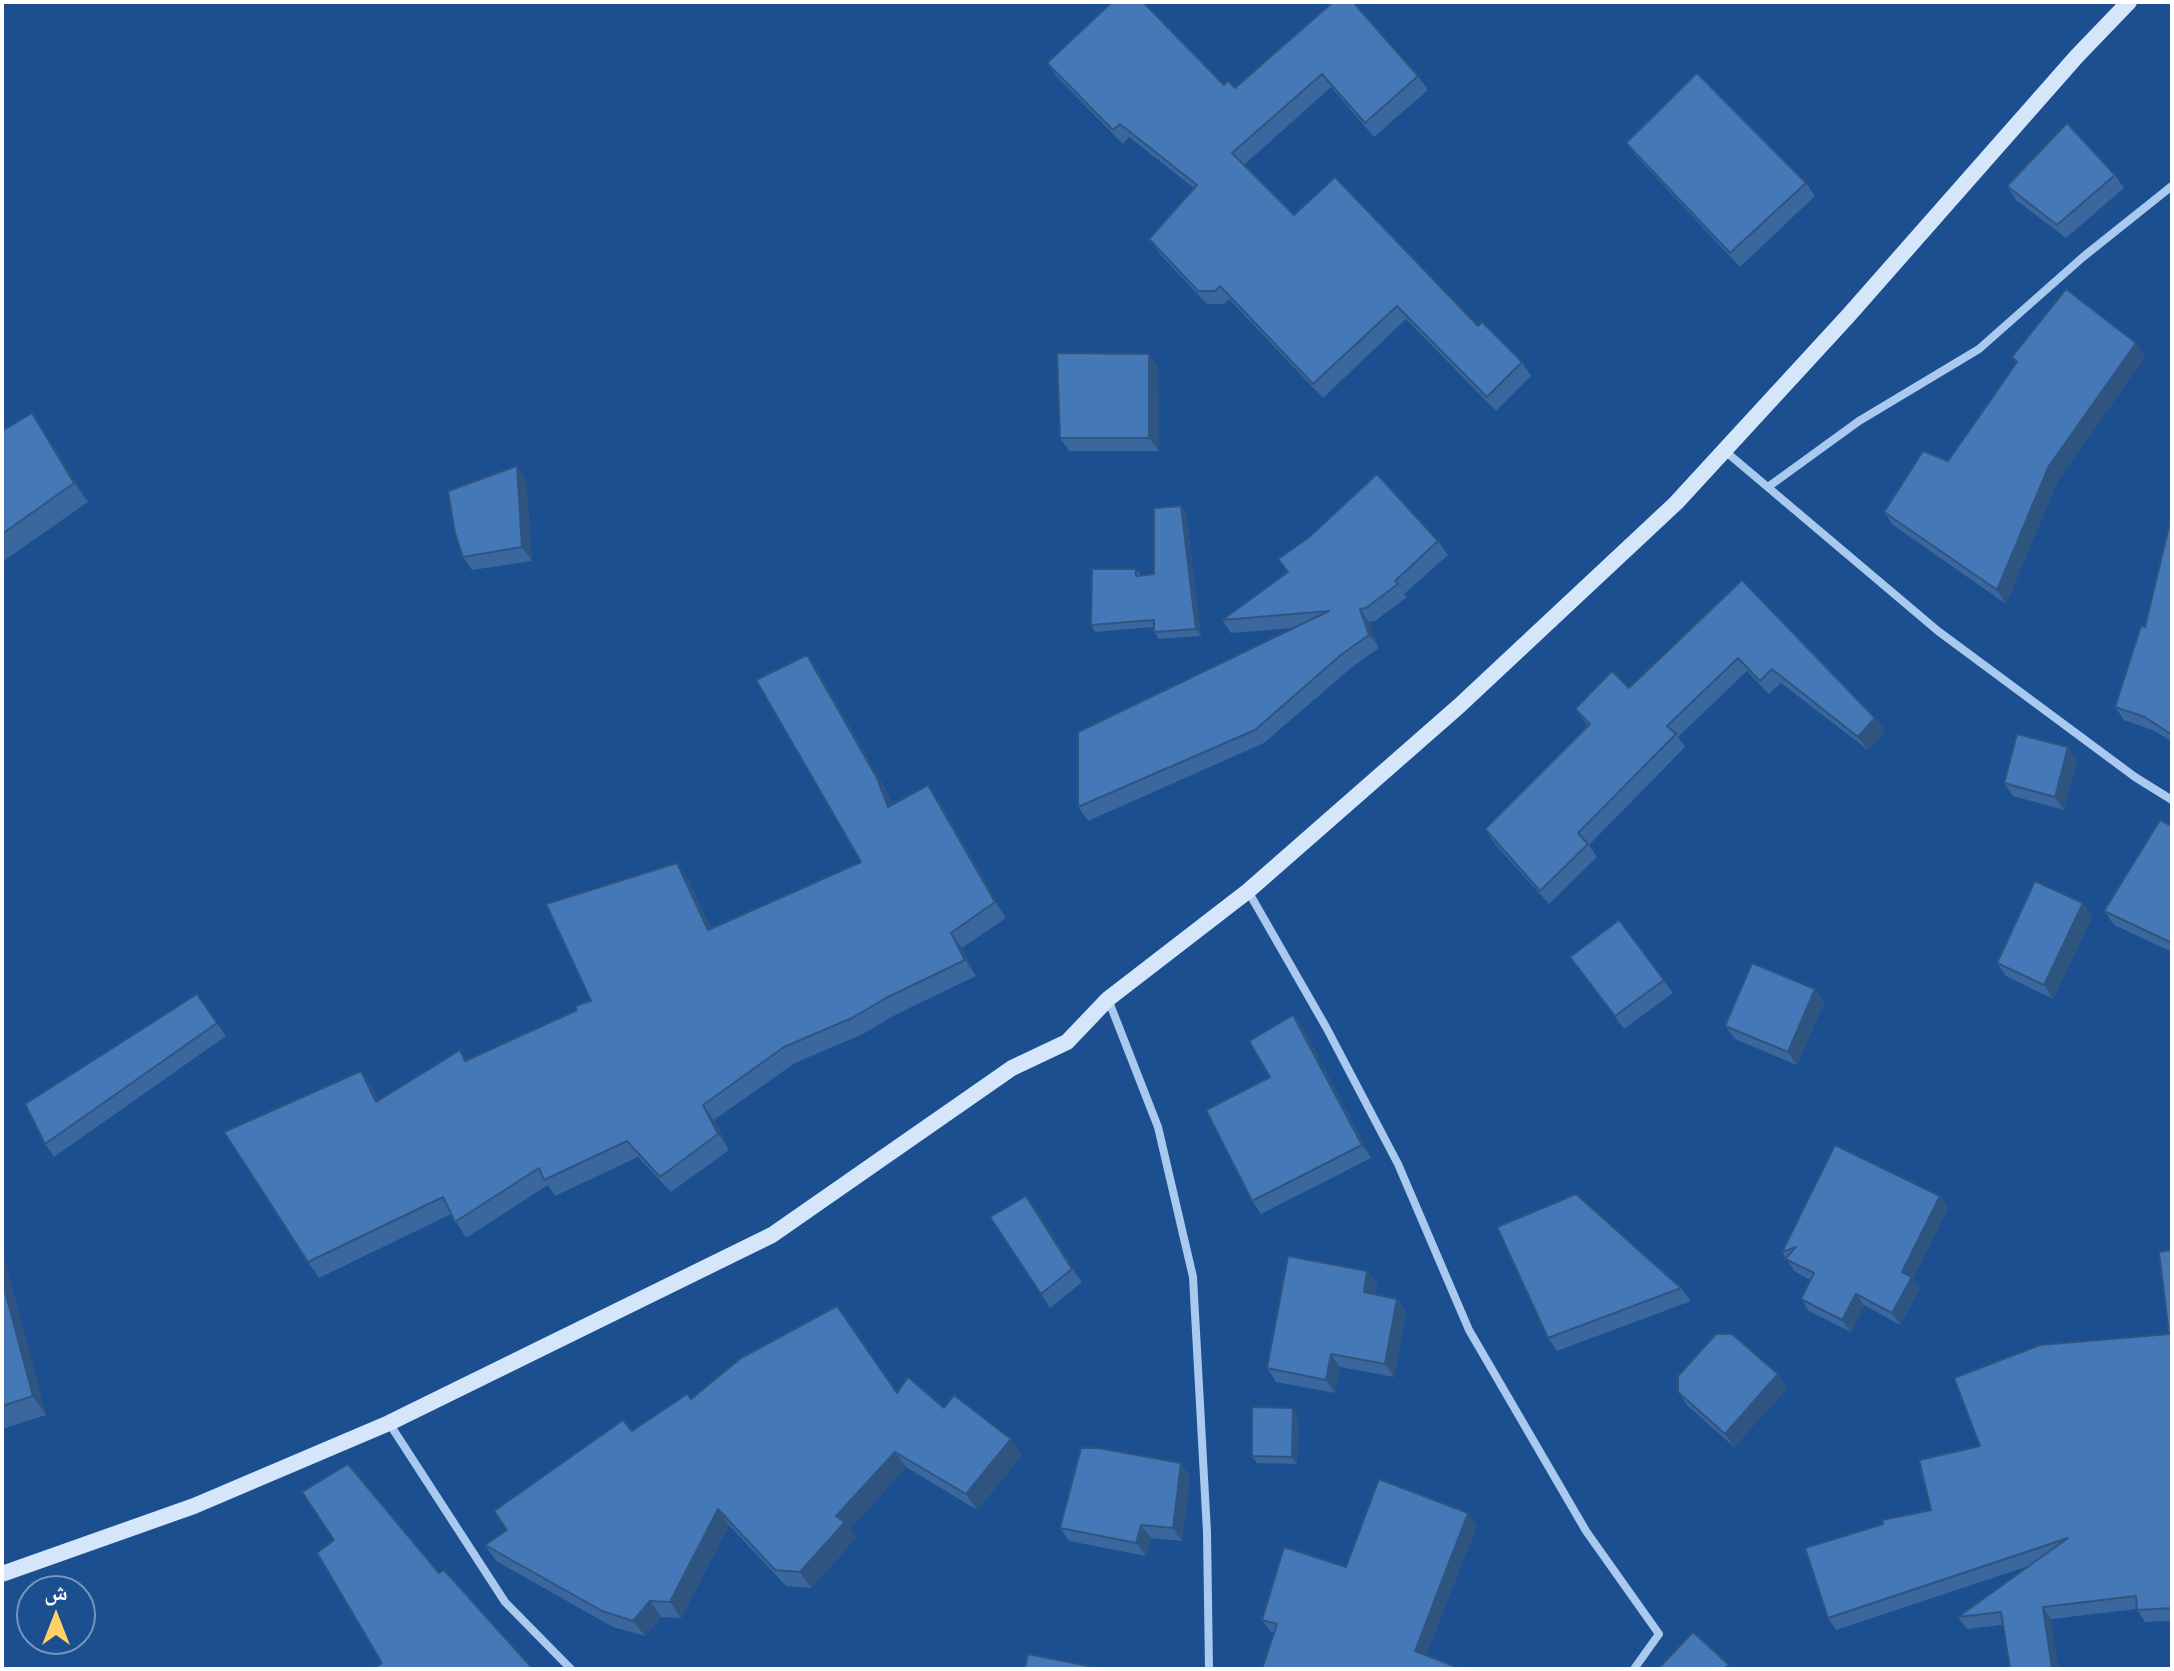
<!DOCTYPE html>
<html>
<head>
<meta charset="utf-8">
<style>
  body { margin:0 }
  #map { position:relative; width:2174px; height:1671px; overflow:hidden; background:#1b4f8f; font-family:"Fira Sans Condensed","Noto Naskh Arabic",sans-serif }
  canvas { display:block }
  .frame { position:absolute; inset:0; border:4px solid #fff; pointer-events:none }
  .north { position:absolute; left:16px; top:1575px; width:80px; height:80px; box-sizing:border-box; background:#1b4f8f; border:2px solid #7695bc; border-radius:50%; rotate:0deg; font-size:22px; font-weight:700; line-height:32px; text-align:center; color:#fff }
  .north::after { content:''; display:block; margin:auto; width:28px; height:36px; background:#ffd166; clip-path:polygon(50% 0,100% 100%,50% 72%,0 100%) }
</style>
</head>
<body>
<div id="map">
<canvas width="2174" height="1671"></canvas>
<div class="frame"></div>
<div class="north">ش</div>
</div>
<script>
const context = document.querySelector('canvas').getContext('2d');
context.lineJoin = 'round';
function toPath(rows) {
  const path = new Path2D();
  for (const r of rows) {
    path.moveTo(r[0], r[1]);
    for (let i = 2; i < r.length; i += 2) path.lineTo(r[i], r[i + 1]);
  }
  return path;
}
function trace(path, color, width, dash) {
  context.strokeStyle = color;
  context.lineWidth = width;
  context.lineCap = dash ? 'butt' : 'round';
  context.setLineDash(dash || []);
  context.stroke(path);
}
function fill(path, color) {
  context.fillStyle = color;
  context.fill(path, 'evenodd');
}
const street = toPath([
  [1725,451,1938,631,2135,777,2172,800],
  [1768,487,1859,421,1979,349,2083,257,2172,186],
  [1248,891,1326,1027,1398,1164,1469,1330,1586,1531,1659,1634,1634,1669],
  [1108,999,1158,1127,1193,1277,1207,1532,1209,1669],
  [389,1423,505,1602,571,1669]
]);
const secondary = toPath([
  [2,1574,194,1506,389,1423,772,1235,1012,1068,1067,1042,1108,999,1248,891,1459,706,1676,503,1848,316,2077,56,2129,2]
]);
const wall = toPath([
  [1333,2,1418,76,1428,90,1374,137,1331,87,1244,165,1294,215,1478,326,1522,362,1531,376,1496,411,1406,319,1323,398,1229,299,1224,304,1207,304,1159,253,1149,239,1194,188,1129,137,1123,144,1057,77,1047,63,1224,85,1235,88],
  [1626,143,1806,183,1815,196,1740,267,1636,156],
  [2115,175,2124,188,2066,238,2016,200,2007,186],
  [2012,357,2145,357,2058,480,2006,604,1893,525,1884,512,1948,461,2016,363],
  [1158,367,1159,451,1069,451,1060,438],
  [32,413,45,433,88,502,2,562,2,431],
  [526,480,532,561,472,570,463,557],
  [1186,513,1201,636,1159,639,1154,632,1154,627,1095,632,1091,625,1136,569,1141,575,1154,574],
  [2172,518,2172,742,2155,731,2124,720,2115,707,2145,627],
  [1438,541,1448,555,1404,594,1407,597,1375,621,1369,622,1379,648,1352,667,1264,743,1088,821,1078,807,1294,628,1231,633,1222,620,1288,572,1278,559],
  [1742,580,1875,718,1885,731,1868,750,1781,683,1769,694,1747,671,1678,737,1685,747,1589,845,1597,857,1549,904,1494,843,1485,829,1588,726,1575,709,1629,688],
  [807,655,818,671,888,794,892,805,939,801,1006,918,962,948,976,976,897,1014,863,1034,795,1063,714,1120,729,1150,671,1192,638,1157,555,1196,548,1185,466,1238,451,1214,319,1278,308,1262,361,1071,372,1087,379,1101,577,1010,591,1001,688,879,711,929,861,862],
  [2068,747,2077,761,2064,810,2013,796,2004,783],
  [2172,826,2172,952,2114,925,2104,911],
  [2083,903,2092,917,2053,999,2006,976,1997,963],
  [1619,920,1673,993,1624,1029,1579,970],
  [1815,989,1824,1002,1797,1065,1735,1039,1725,1026],
  [197,994,226,1036,54,1157,45,1144],
  [1293,1015,1303,1028,1371,1158,1261,1214,1252,1201,1270,1077],
  [1940,1196,1948,1208,1913,1279,1920,1289,1900,1325,1864,1305,1851,1332,1809,1311,1801,1299,1810,1280,1794,1271,1782,1252],
  [1036,1209,1082,1282,1050,1308,1041,1294],
  [2,1250,46,1415,2,1429],
  [2172,1250,2172,1621,2145,1622,2137,1609,1967,1629,1958,1617,2029,1566,1836,1630,1828,1618,1931,1510,1980,1446,2169,1334],
  [1367,1271,1377,1284,1375,1295,1397,1299,1406,1313,1394,1377,1340,1367,1335,1393,1276,1382,1267,1368],
  [1681,1288,1691,1301,1557,1351,1548,1338],
  [1778,1374,1787,1388,1734,1447,1688,1406,1678,1392],
  [897,1392,944,1408,1022,1455,977,1510,906,1467,850,1529,856,1538,811,1588,786,1586,729,1525,681,1618,661,1617,645,1636,613,1627,496,1561,485,1545,507,1530,632,1431,691,1399],
  [1298,1415,1297,1464,1257,1463,1252,1456],
  [1190,1476,1182,1541,1151,1538,1146,1556,1069,1541,1060,1528],
  [1477,1525,1426,1655,1275,1633,1270,1631,1262,1620,1346,1567]
]);
const shadedWall = toPath([
  [2136,343,2145,357,2058,480,2006,604,1997,590,2049,466],
  [1149,354,1158,367,1159,451,1149,438],
  [32,413,45,433,88,502,74,483],
  [517,466,526,480,532,561,522,547],
  [1181,506,1186,513,1201,636,1196,629],
  [1360,609,1369,622,1379,648,1369,635],
  [807,655,818,671,888,794,900,823,888,807],
  [1875,718,1885,731,1868,750,1858,737],
  [2068,747,2077,761,2064,810,2055,797],
  [928,785,939,801,1006,918,995,902],
  [677,863,688,879,719,946,708,930],
  [2083,903,2092,917,2053,999,2044,985],
  [951,933,962,948,976,976,965,960],
  [1815,989,1824,1002,1797,1065,1788,1052],
  [1293,1015,1303,1028,1371,1158,1362,1145],
  [361,1071,372,1087,387,1118,376,1102],
  [703,1105,714,1120,729,1150,718,1134],
  [1026,1196,1036,1209,1082,1282,1072,1269],
  [1940,1196,1948,1208,1913,1279,1920,1289,1900,1325,1892,1313,1902,1272],
  [2,1250,46,1415,33,1396,2,1280],
  [1367,1271,1377,1284,1373,1306,1364,1292],
  [1856,1294,1864,1305,1851,1332,1842,1320],
  [1397,1299,1406,1313,1394,1377,1385,1364],
  [1331,1354,1340,1367,1335,1393,1326,1380],
  [1778,1374,1787,1388,1734,1447,1725,1434],
  [1293,1408,1298,1415,1297,1464,1292,1457],
  [1011,1439,1022,1455,977,1510,966,1494],
  [895,1452,906,1467,850,1529,856,1538,811,1588,800,1572,836,1516],
  [1181,1463,1190,1476,1182,1541,1173,1528],
  [718,1509,729,1525,681,1618,670,1602],
  [1468,1513,1477,1525,1423,1663,1415,1651],
  [1141,1525,1151,1538,1146,1556,1136,1543],
  [650,1601,661,1617,645,1636,633,1621],
  [2043,1607,2051,1619,2059,1669,2052,1669]
]);
const building = toPath([
  [1112,2,1143,2,1224,85,1228,81,1235,88,1333,2,1353,2,1418,76,1365,123,1322,74,1232,153,1294,215,1335,177,1478,326,1482,322,1522,362,1487,397,1397,306,1313,384,1220,286,1215,291,1198,291,1149,239,1197,185,1120,124,1113,130,1047,63,1112,2],
  [1697,73,1806,183,1730,253,1626,143,1697,73],
  [2067,123,2115,175,2057,225,2007,186,2067,123],
  [2066,289,2136,343,2049,466,1997,590,1884,512,1923,451,1948,461,2017,362,2012,357,2066,289],
  [1057,353,1149,354,1149,438,1060,438,1057,353],
  [32,413,74,483,2,534,2,431,32,413],
  [517,466,522,547,463,557,455,533,448,491,517,466],
  [1377,474,1438,541,1395,581,1398,584,1366,608,1360,609,1369,635,1342,654,1255,730,1078,807,1078,732,1329,611,1222,620,1288,572,1278,559,1308,538,1377,474],
  [1181,506,1196,629,1154,632,1154,620,1091,625,1092,569,1136,569,1136,576,1154,574,1154,508,1181,506],
  [2171,518,2172,518,2172,735,2145,717,2115,707,2141,626,2145,627,2171,518],
  [1742,580,1875,718,1858,737,1772,669,1760,681,1738,658,1667,726,1676,734,1578,833,1588,844,1540,891,1485,829,1590,724,1575,709,1612,671,1629,688,1742,580],
  [807,655,877,778,888,807,928,785,995,902,951,933,965,960,886,998,852,1018,784,1047,703,1105,718,1134,660,1177,627,1141,544,1180,539,1168,455,1222,443,1197,308,1262,224,1132,361,1071,376,1102,460,1050,465,1061,577,1010,575,1006,591,1001,546,904,677,863,708,930,861,862,756,680,807,655],
  [2017,734,2068,747,2055,797,2004,783,2017,734],
  [2160,820,2172,826,2172,943,2104,911,2160,820],
  [2035,881,2083,903,2044,985,1997,963,2035,881],
  [1619,920,1664,980,1615,1016,1570,957,1619,920],
  [1752,963,1815,989,1788,1052,1725,1026,1752,963],
  [197,994,217,1023,45,1144,25,1104,197,994],
  [1293,1015,1362,1145,1252,1201,1206,1110,1270,1077,1249,1041,1293,1015],
  [1835,1145,1940,1196,1902,1272,1912,1277,1892,1313,1856,1294,1842,1320,1801,1299,1814,1273,1785,1259,1796,1247,1782,1252,1835,1145],
  [1576,1194,1681,1288,1548,1338,1497,1227,1576,1194],
  [1026,1196,1072,1269,1041,1294,990,1217,1026,1196],
  [2172,1250,2172,1608,2137,1610,2136,1596,2043,1607,2052,1669,2010,1669,2001,1612,1958,1617,2068,1538,1828,1618,1805,1548,1883,1524,1882,1520,1931,1510,1919,1460,1980,1446,1954,1378,2040,1345,2169,1334,2159,1252,2172,1250],
  [1288,1256,1367,1271,1364,1292,1397,1299,1385,1364,1331,1354,1326,1380,1267,1368,1288,1256],
  [2,1280,33,1396,2,1406,2,1280],
  [837,1306,897,1393,908,1377,944,1408,954,1395,1011,1439,966,1494,895,1452,836,1516,845,1522,800,1572,775,1570,718,1509,670,1602,650,1601,633,1621,602,1611,485,1545,507,1530,494,1511,623,1420,632,1431,687,1394,691,1399,741,1358,837,1306],
  [1716,1334,1732,1334,1778,1374,1725,1434,1678,1392,1678,1376,1716,1334],
  [1252,1407,1293,1408,1292,1457,1252,1456,1252,1407],
  [1081,1448,1098,1448,1181,1463,1173,1528,1141,1525,1136,1543,1060,1528,1081,1448],
  [348,1464,439,1573,444,1570,533,1669,373,1669,382,1663,317,1553,334,1540,302,1492,348,1464],
  [1379,1479,1468,1513,1415,1651,1461,1669,1262,1669,1277,1624,1262,1620,1284,1547,1346,1567,1379,1479],
  [1693,1632,1729,1665,1726,1667,1728,1669,1658,1669,1693,1632],
  [1028,1654,1103,1669,1025,1669,1028,1654]
]);
trace(street, '#a9c9ee', 8);
trace(secondary, '#d6e6fa', 16);
fill(wall, '#3a679d');
fill(shadedWall, '#305480');
fill(building, '#4478b7');
trace(building, '#305480', 2);
</script>
</body>
</html>
